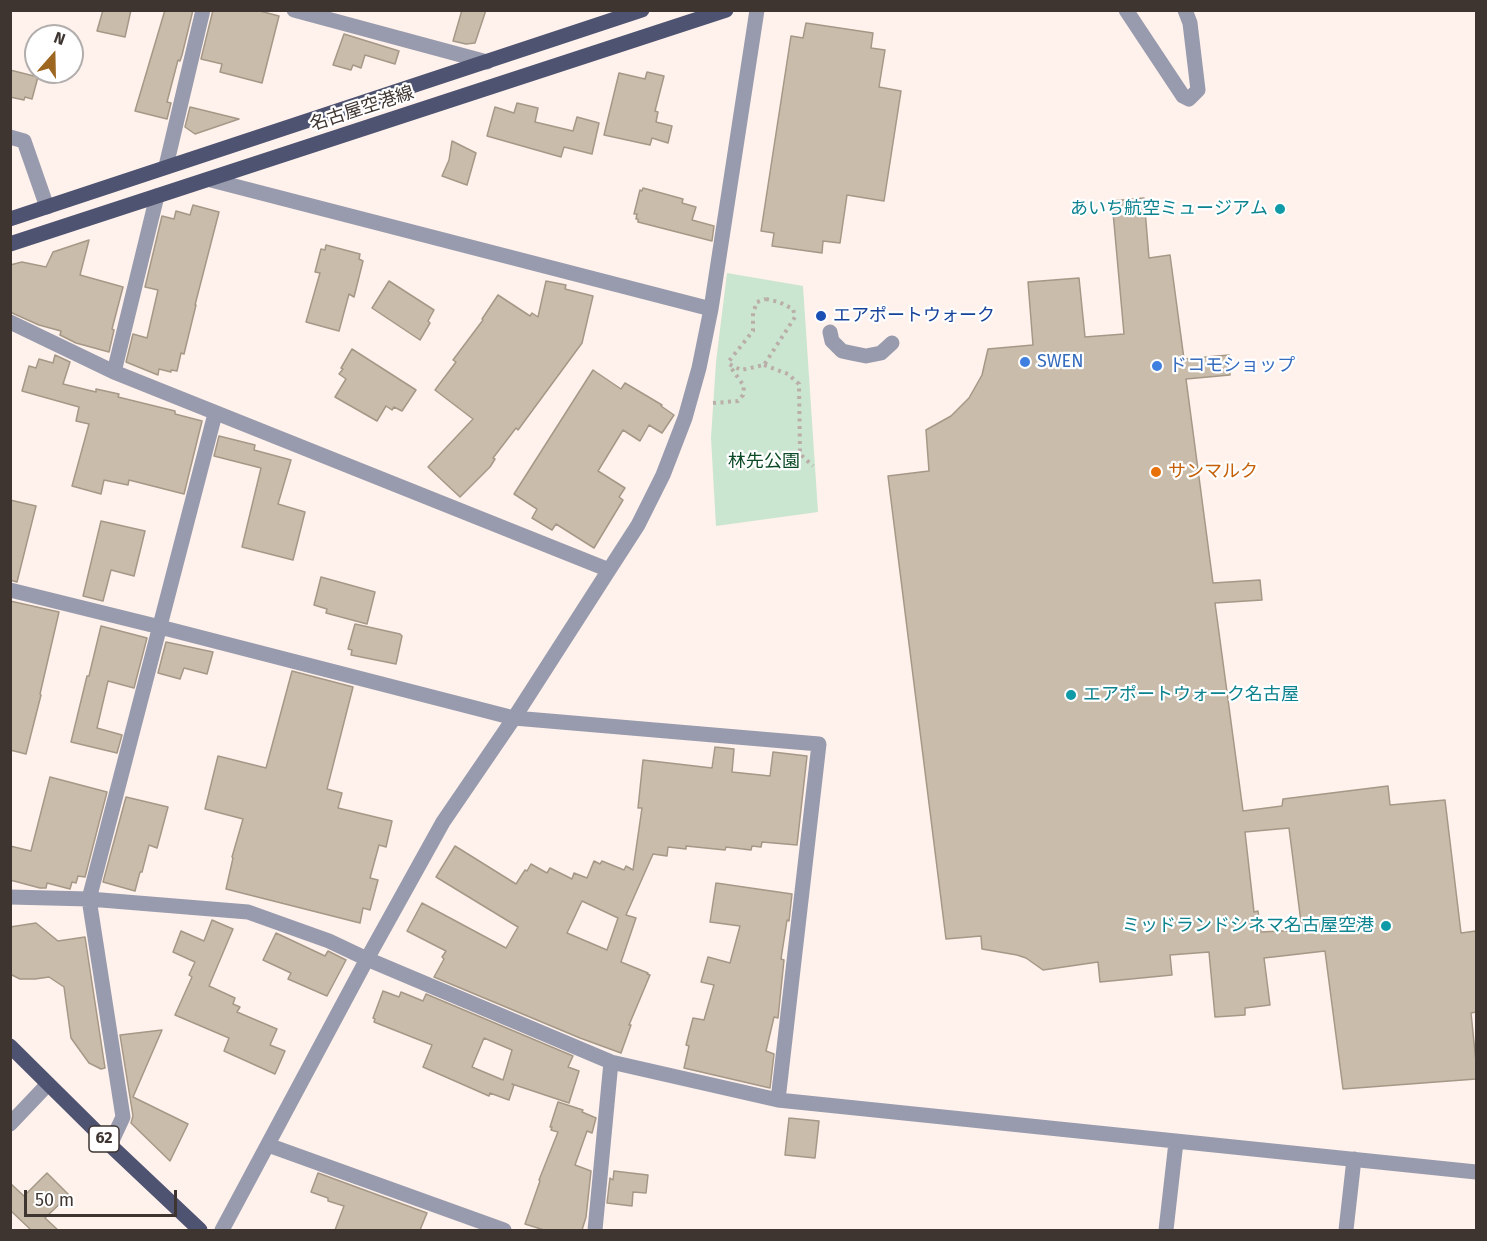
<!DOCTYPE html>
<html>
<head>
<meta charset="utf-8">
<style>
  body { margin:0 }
  #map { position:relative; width:1487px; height:1241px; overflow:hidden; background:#fff1eb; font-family:"Fira Sans",sans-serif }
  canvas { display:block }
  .frame { position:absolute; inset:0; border:12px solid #3e3531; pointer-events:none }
  .north { position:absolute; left:24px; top:24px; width:60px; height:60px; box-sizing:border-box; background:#fff; border:2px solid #b2aead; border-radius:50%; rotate:20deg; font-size:16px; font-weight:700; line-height:24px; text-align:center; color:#3e3531 }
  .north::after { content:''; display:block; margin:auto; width:21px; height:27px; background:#9d6621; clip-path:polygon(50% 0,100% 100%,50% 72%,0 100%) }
  .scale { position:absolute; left:24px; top:1190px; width:153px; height:27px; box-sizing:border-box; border:3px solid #3e3531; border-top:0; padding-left:8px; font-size:18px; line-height:21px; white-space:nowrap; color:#3e3531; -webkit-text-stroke:4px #fff; paint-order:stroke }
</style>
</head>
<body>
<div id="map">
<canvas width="1487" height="1241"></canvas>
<div class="frame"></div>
<div class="north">N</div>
<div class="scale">50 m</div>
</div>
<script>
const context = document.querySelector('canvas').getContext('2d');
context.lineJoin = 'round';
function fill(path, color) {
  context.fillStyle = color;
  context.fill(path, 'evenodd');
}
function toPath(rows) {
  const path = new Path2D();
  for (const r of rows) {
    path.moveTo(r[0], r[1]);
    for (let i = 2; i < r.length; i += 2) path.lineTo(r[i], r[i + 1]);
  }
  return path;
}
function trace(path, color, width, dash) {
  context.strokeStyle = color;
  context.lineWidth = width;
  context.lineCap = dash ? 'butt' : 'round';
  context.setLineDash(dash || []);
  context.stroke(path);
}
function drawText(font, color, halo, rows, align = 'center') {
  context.font = font + ' "Fira Sans","Noto Sans JP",sans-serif';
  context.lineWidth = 4.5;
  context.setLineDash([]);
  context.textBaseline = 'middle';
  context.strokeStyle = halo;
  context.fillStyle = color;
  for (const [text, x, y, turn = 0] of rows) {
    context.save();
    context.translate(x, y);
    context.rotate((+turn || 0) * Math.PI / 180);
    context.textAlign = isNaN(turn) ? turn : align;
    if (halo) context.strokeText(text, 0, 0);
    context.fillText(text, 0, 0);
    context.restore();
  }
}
const green = toPath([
  [727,273,803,286,818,512,716,526,711,438,716,362]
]);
const building = toPath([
  [103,10,131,10,125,37,97,31,103,10],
  [165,10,193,10,182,55,180,61,178,60,167,102,171,103,167,119,135,111,165,10],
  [213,10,256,10,279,16,262,83,220,72,222,64,201,59,213,10],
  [462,10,486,10,475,43,466,44,453,41,462,10],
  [806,23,873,33,871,48,885,50,879,87,901,91,884,201,847,195,840,243,823,241,822,253,772,246,774,233,761,231,791,36,803,38,806,23],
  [344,34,399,51,395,64,365,55,361,68,353,65,351,70,333,65,344,34],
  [10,70,38,77,32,99,25,97,24,100,10,97,10,70],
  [647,72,664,76,655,111,658,112,656,122,672,126,668,143,652,138,650,145,604,135,619,73,645,79,647,72],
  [517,103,538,108,535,122,573,131,577,117,599,123,592,154,564,147,561,157,487,136,495,107,514,113,517,103],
  [190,107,239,119,195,134,185,127,190,107],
  [452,141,476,153,467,185,442,176,449,160,452,141],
  [643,188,683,199,682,203,696,207,692,220,714,226,712,241,638,222,638,219,636,219,637,214,634,214,640,190,642,191,643,188],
  [1144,198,1149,258,1170,255,1184,359,1229,355,1230,375,1186,379,1213,583,1260,580,1262,600,1215,603,1243,811,1282,806,1283,799,1388,786,1390,805,1445,800,1461,933,1476,931,1476,1012,1471,1013,1476,1062,1476,1079,1343,1089,1325,951,1264,958,1270,1005,1245,1008,1245,1015,1215,1017,1209,952,1170,955,1172,975,1100,982,1098,962,1043,970,1026,958,1017,955,982,949,981,936,946,939,888,476,929,471,926,430,951,416,969,398,982,375,988,349,1033,345,1028,282,1079,278,1085,337,1124,334,1112,201,1144,198],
  [1289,828,1302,930,1261,932,1258,911,1254,912,1245,832,1289,828],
  [193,205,219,212,195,305,196,305,184,354,181,353,177,371,171,370,171,372,159,369,158,375,126,362,133,334,147,338,158,290,145,287,162,216,174,219,176,211,190,215,193,205],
  [89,240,80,275,123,287,112,329,114,330,109,352,76,343,60,335,61,331,39,325,10,312,10,265,22,262,46,267,53,252,89,240],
  [326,245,360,254,359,259,363,261,354,297,349,294,339,331,306,322,320,273,315,272,321,249,325,250,326,245],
  [389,281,434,310,428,321,430,323,420,340,372,308,389,281],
  [546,281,566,285,565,289,593,296,582,343,518,430,516,428,493,458,495,459,490,467,460,497,428,467,473,419,435,390,456,362,453,360,483,320,482,319,498,295,530,316,532,313,538,317,546,281],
  [352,349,416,390,402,411,394,407,392,410,386,406,377,421,335,397,346,379,339,374,343,369,341,368,352,349],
  [55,355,70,362,63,384,96,392,96,389,119,394,118,397,175,411,175,414,202,421,184,494,129,480,128,485,104,480,101,494,72,486,89,424,76,421,79,407,22,391,29,366,36,368,39,359,53,363,55,355],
  [593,370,621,389,625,383,662,405,661,406,674,415,662,433,649,425,640,441,623,430,598,471,625,488,619,497,623,500,594,548,556,524,552,530,532,518,537,509,514,494,593,370],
  [219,436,255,445,254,450,291,460,278,504,305,512,293,560,242,547,261,468,214,456,219,436],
  [10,500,36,506,17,582,10,580,10,500],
  [101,521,145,531,134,576,111,570,103,601,83,596,101,521],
  [321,577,375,592,367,624,326,613,327,609,314,605,321,577],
  [10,601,59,612,40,694,41,695,26,754,10,750,10,601],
  [355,624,400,634,402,636,396,664,351,655,352,650,348,649,355,624],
  [101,626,147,638,134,688,108,681,97,728,122,735,117,753,71,742,87,676,89,676,101,626],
  [166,642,213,652,207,674,184,668,180,679,158,673,166,642],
  [292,671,353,687,327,789,342,793,338,808,392,821,386,847,379,845,370,878,378,880,370,910,363,908,360,923,226,889,233,858,232,857,243,819,205,809,218,756,266,768,292,671],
  [715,747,734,749,732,772,770,776,773,752,807,756,797,845,762,842,761,847,752,846,751,850,726,847,725,850,686,846,686,849,668,847,667,856,653,854,626,915,636,918,621,962,648,973,647,974,650,975,629,1025,631,1025,621,1053,580,1038,434,977,444,959,442,957,446,951,407,931,422,903,506,948,518,927,436,877,455,846,516,884,525,870,527,871,531,864,547,873,550,868,572,879,574,873,587,878,594,861,600,864,602,861,624,870,626,866,633,870,642,808,638,808,643,760,712,768,715,747],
  [582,901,618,918,607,950,567,933,582,901],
  [50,777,107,792,85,877,78,876,76,883,72,882,70,889,47,883,46,888,40,888,10,880,10,846,31,851,50,777],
  [126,797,168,807,157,848,149,845,142,872,140,872,135,891,103,882,126,797],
  [716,883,792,894,789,921,787,920,781,959,784,960,778,1018,774,1017,766,1051,774,1054,770,1088,684,1068,689,1046,686,1045,693,1018,704,1020,714,985,701,982,708,957,730,963,740,926,710,922,716,883],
  [212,920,233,929,209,986,235,998,233,1004,240,1007,237,1012,277,1029,270,1045,285,1051,275,1074,224,1051,229,1038,175,1015,192,977,189,975,195,962,173,952,181,931,204,941,212,920],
  [36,923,58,941,85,937,105,1068,101,1069,89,1063,71,1038,64,987,49,977,35,979,20,979,10,974,10,927,36,923],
  [276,933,325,956,328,951,346,960,327,996,288,979,291,973,263,960,276,933],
  [383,991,399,997,401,992,423,1001,426,994,573,1056,568,1067,579,1071,569,1103,512,1084,514,1085,509,1100,490,1093,489,1096,423,1067,432,1045,374,1022,375,1019,373,1018,383,991],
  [484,1038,512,1050,503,1080,472,1067,484,1038],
  [162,1030,133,1097,188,1124,170,1161,131,1123,133,1116,120,1035,162,1030],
  [558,1102,583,1110,582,1112,596,1118,592,1133,587,1131,575,1165,591,1171,586,1217,582,1230,544,1230,525,1224,540,1181,539,1180,558,1132,551,1130,552,1127,550,1127,558,1102],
  [789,1118,819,1121,815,1158,785,1155,789,1118],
  [614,1171,648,1175,646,1193,633,1192,632,1206,607,1203,610,1178,613,1180,614,1171],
  [47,1173,69,1195,45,1218,58,1230,31,1230,10,1210,10,1183,24,1196,47,1173],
  [318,1173,427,1213,420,1230,335,1230,344,1206,328,1201,328,1198,311,1192,318,1173]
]);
const path = toPath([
  [766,299,779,302,793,309,795,317,764,365,741,370,729,364,729,361,753,331,753,313,757,302,766,299],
  [764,365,788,374,799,384,800,454,813,466],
  [713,403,738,401,743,395,744,386,729,365]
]);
const minor = toPath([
  [294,10,487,62],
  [1126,10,1183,96,1189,99,1198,90,1190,23,1185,10],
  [10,137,24,141,47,207],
  [166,166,203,10],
  [211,180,711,309],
  [10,322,114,372,609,570],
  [830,332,832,341,842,351,851,353,866,356,881,353,892,343],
  [114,372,157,196],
  [10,590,160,627,514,718,819,744,778,1100,1476,1172],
  [10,897,89,899,248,912,329,941,367,959,611,1062,778,1100],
  [10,1124,48,1084],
  [110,1145,123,1117,89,899,215,414],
  [268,1145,504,1230],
  [222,1230,367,959,443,822,514,718,609,570,638,525,663,475,685,418,699,368,711,309,757,10],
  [595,1230,611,1062],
  [1166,1230,1176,1142],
  [1346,1230,1354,1159]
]);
const major = toPath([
  [10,219,642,10],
  [10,244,726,10],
  [10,1046,110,1145,200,1230]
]);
const markers = [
  [1280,209,6,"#0f9aa8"],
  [821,316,6,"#1a4fb4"],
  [1025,362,6,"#3f7fe0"],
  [1157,366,6,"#3f7fe0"],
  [1156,472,6,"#e8710a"],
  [1071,695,6,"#0f9aa8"],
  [1386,926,6,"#0f9aa8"]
];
const shields = [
  [104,1139,30]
];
const shieldNames = [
  ["62",104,1139]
];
const streetNames = [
  ["名古屋空港線",362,109,-18]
];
const cultureNames = [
  ["あいち航空ミュージアム",1268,209],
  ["エアポートウォーク名古屋",1083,695,"left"],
  ["ミッドランドシネマ名古屋空港",1374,926]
];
const transitNames = [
  ["エアポートウォーク",833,316]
];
const shopNames = [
  ["SWEN",1037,362],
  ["ドコモショップ",1169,366]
];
const parkNames = [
  ["林先公園",764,462]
];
const foodNames = [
  ["サンマルク",1168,472]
];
fill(green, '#cae6d0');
fill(building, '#cabcab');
trace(building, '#a59887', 1.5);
trace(path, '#baaea9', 4, [3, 4.5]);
trace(minor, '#989bad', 15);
trace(major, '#4e5371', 15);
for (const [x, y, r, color] of markers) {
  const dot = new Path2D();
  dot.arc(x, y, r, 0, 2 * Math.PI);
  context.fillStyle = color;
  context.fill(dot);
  trace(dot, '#fff', 2);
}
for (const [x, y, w] of shields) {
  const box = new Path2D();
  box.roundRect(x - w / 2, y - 13, w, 26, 4.5);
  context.fillStyle = '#fff';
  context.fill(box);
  trace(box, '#3e3531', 1.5);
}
drawText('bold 16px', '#3e3531', null, shieldNames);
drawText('18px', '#3e3531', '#fff', streetNames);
drawText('18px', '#0d838f', '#fff', cultureNames, 'right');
drawText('18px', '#164399', '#fff', transitNames, 'left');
drawText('18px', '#366cbe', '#fff', shopNames, 'left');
drawText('18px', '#0b4a24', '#fff', parkNames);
drawText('18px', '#c56008', '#fff', foodNames, 'left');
</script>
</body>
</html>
